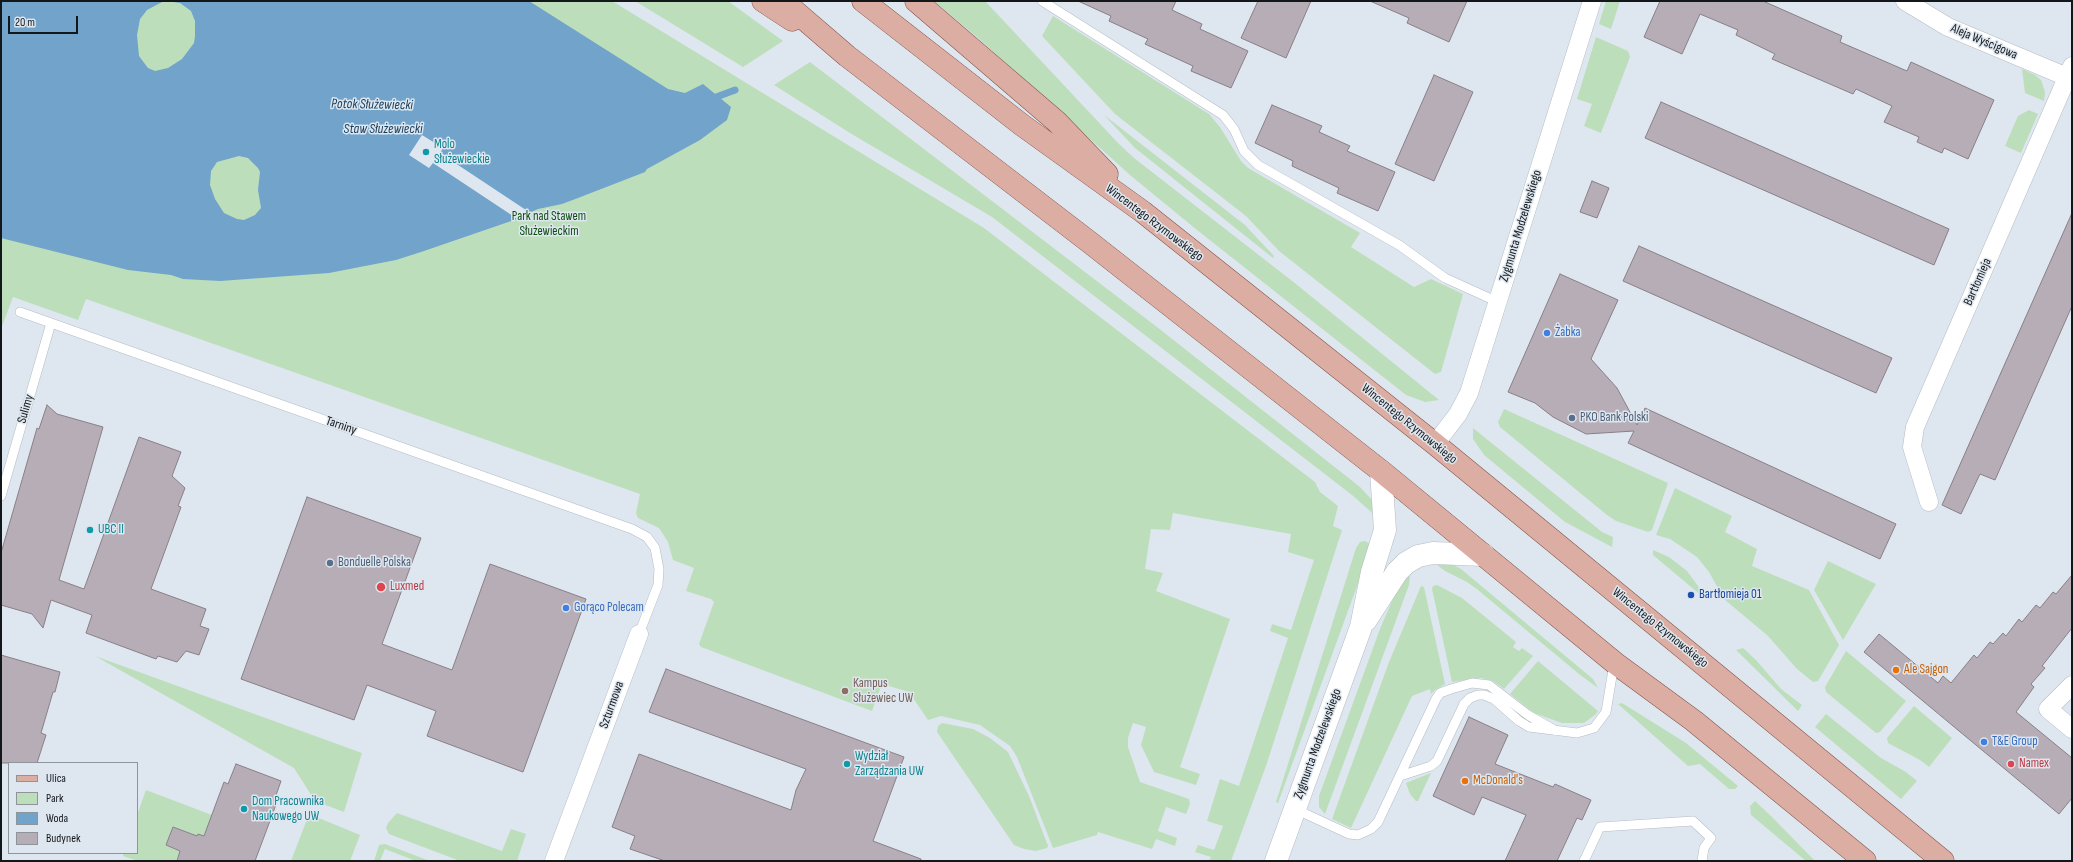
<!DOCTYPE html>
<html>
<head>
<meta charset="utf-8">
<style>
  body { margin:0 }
  #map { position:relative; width:2073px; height:862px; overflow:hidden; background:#dee7f0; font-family:"Sofia Sans Condensed",sans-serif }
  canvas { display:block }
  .frame { position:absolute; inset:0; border:2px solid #14171a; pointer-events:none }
  .legend { position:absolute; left:8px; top:762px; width:130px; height:92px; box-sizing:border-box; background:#dee7f0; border:1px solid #8d949a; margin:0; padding:5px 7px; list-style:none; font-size:12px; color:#14171a }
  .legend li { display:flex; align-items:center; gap:8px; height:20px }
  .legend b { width:20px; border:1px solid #8d949a }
  .scale { position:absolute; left:8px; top:16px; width:70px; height:18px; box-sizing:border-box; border:2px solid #14171a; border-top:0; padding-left:5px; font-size:12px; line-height:14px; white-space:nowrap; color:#14171a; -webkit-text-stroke:3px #dee7f0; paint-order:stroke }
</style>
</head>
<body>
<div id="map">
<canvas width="2073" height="862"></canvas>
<div class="frame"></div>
<ul class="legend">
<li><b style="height:5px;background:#dcada2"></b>Ulica</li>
<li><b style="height:11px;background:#bddebb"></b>Park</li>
<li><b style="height:11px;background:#71a3cb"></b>Woda</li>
<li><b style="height:11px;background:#b7adb6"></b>Budynek</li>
</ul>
<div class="scale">20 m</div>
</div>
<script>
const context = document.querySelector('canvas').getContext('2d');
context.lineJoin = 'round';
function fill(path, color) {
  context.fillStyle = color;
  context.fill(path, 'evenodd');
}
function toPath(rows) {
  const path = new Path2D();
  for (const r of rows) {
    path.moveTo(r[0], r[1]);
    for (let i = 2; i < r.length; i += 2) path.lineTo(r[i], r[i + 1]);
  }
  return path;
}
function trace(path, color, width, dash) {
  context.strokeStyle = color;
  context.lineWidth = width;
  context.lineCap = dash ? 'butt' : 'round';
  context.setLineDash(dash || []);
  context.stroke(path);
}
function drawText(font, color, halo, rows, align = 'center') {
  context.font = font + ' "Sofia Sans Condensed",sans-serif';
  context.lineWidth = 3;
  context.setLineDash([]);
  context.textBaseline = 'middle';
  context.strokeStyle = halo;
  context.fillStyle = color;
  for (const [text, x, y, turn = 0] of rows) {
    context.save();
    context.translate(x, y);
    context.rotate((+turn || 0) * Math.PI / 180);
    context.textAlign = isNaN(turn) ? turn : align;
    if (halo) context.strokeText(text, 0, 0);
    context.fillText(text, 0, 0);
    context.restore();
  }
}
const green = toPath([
  [1,1,612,1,984,228,1315,482,1320,492,1338,506,1333,526,1342,530,1266,766,1231,861,1209,861,1211,857,1195,852,1198,845,1214,850,1223,826,1207,821,1220,779,1239,786,1288,638,1270,631,1272,624,1291,630,1314,560,1288,552,1291,534,1173,513,1170,530,1151,529,1145,569,1163,573,1156,591,1230,619,1180,767,1200,774,1196,785,1154,772,1141,745,1146,727,1133,723,1128,738,1128,747,1140,782,1189,799,1190,804,1186,814,1166,807,1158,831,1177,838,1175,846,1156,839,1152,849,1098,832,1097,835,1053,848,1017,757,1010,746,980,725,941,716,928,720,909,692,882,684,872,711,701,647,699,644,714,602,711,599,686,591,694,568,673,560,668,542,659,528,638,518,636,513,640,494,86,299,78,320,13,297,1,329],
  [635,1,728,1,783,41,743,67],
  [934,1,985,1,1119,144,1134,158,1296,284,1439,400,1425,402,1406,395,1197,230,1130,175,978,38],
  [1606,1,1620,1,1611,29,1599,24],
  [1053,16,1209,114,1220,127,1241,161,1248,168,1360,233,1351,247,1414,287,1431,279,1463,294,1441,372,1435,374,1279,251,1246,216,1115,114,1042,36],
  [1596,37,1628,51,1630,57,1601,133,1584,126,1592,104,1577,99],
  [810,62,1157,327,1360,487,1372,500,1378,518,1352,495,992,217,850,133,774,85],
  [2022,69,2035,75,2041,80,2045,92,2044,101,2025,93],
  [2029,110,2038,114,2021,153,2005,146,2018,116],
  [1104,115,1245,225,1274,256,1273,258,1135,148],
  [1504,409,1668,483,1652,530,1648,532,1616,521,1607,515,1500,427,1498,422],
  [1473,428,1602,532,1613,537,1612,547,1565,522,1484,455,1473,439],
  [1675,488,1732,516,1725,532,1757,549,1752,566,1809,590,1839,645,1818,681,1813,682,1797,669,1768,636,1724,599,1709,572,1697,557,1670,539,1656,535],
  [1365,541,1372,545,1278,803,1276,802,1356,548,1360,542],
  [1653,550,1669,557,1687,571,1698,586,1703,597,1653,555],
  [1432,561,1452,564,1461,569,1593,679,1598,688,1579,674,1478,590,1467,582,1445,571],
  [1828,561,1876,584,1843,640,1814,590],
  [1406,573,1410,577,1409,585,1325,814,1319,807,1319,796,1380,629,1400,582],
  [1437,585,1462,598,1516,642,1513,647,1519,651,1522,648,1533,656,1504,689,1493,681,1481,678,1452,682,1432,589,1433,586],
  [1421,586,1424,587,1445,684,1435,690,1431,694,1430,689,1412,696,1351,828,1332,819,1389,662],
  [1743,648,1756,660,1781,689,1802,705,1798,711,1736,650],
  [1846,651,1906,701,1880,732,1876,733,1826,692,1825,687],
  [95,656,362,753,344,812,315,801,294,768],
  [1538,661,1598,711,1596,714,1584,723,1562,723,1534,713,1510,694],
  [1622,703,1686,743,1738,786,1735,789,1729,789,1700,764,1688,766,1618,704],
  [1914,706,1952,738,1929,767,1920,760,1888,743,1887,738],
  [1826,714,1881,758,1906,772,1917,781,1901,799,1815,727],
  [942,723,973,729,990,738,1008,752,1029,796,1048,846,1047,848,1036,851,1024,849,1014,845,937,732,938,726],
  [1431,773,1418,801,1416,801,1410,794,1406,783],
  [146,790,212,815,211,817,215,819,199,850,204,836,198,834,197,836,173,827,166,845,180,851,177,861,138,861,123,856,124,853,137,853,137,815],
  [1755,801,1772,817,1815,861,1806,861,1751,815,1750,806],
  [397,813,502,851,511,829,526,834,517,861,460,861,389,834,386,828,388,823],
  [309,814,360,835,350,861,291,861],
  [385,844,430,861,416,861,385,849,380,861,374,861,379,845]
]);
const water = toPath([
  [1,1,164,1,147,10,140,19,137,35,139,56,148,68,155,71,168,68,182,59,194,43,195,36,195,21,191,11,180,3,167,1,529,1,668,89,685,93,703,84,731,107,727,120,700,140,647,169,645,172,578,198,562,204,538,209,517,219,424,251,396,260,329,273,220,281,183,279,171,275,128,270,1,238],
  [239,156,248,158,258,168,260,172,258,190,261,208,255,215,244,220,237,219,224,213,215,199,210,185,211,171,217,162]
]);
const pier = toPath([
  [422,135,443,148,440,153,532,214,519,220,433,163,429,168,409,155]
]);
const stream = toPath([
  [711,99,735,90]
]);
const building = toPath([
  [1078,1,1176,1,1172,10,1202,24,1200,29,1248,51,1231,88,1191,71,1193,66,1145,44,1148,39,1109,21,1111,16,1078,1],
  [1258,1,1311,1,1286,58,1241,38,1258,1],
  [1370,1,1467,1,1449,42,1407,23,1409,18,1370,1],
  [1660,1,1763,1,1842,36,1840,42,1907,71,1911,62,1994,100,1968,159,1944,148,1942,153,1917,142,1919,137,1884,122,1892,106,1856,89,1853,94,1772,59,1775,54,1736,35,1738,30,1700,14,1682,54,1644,37,1660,1],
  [1434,75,1473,92,1434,181,1395,164,1434,75],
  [1661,102,1949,229,1934,265,1645,138,1661,102],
  [1272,105,1322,126,1319,132,1350,146,1347,151,1395,172,1378,211,1337,193,1339,188,1292,166,1293,161,1255,143,1272,105],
  [1592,181,1609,188,1597,218,1580,212,1592,181],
  [2072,213,2072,306,1995,480,1980,474,1961,514,1942,505,2072,213],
  [1639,246,1892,358,1876,393,1623,281,1639,246],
  [1560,274,1618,300,1591,359,1617,388,1637,425,1645,408,1896,524,1880,559,1628,443,1634,431,1586,434,1553,417,1535,403,1508,392,1560,274],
  [47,405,57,414,103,427,59,580,84,589,139,437,181,452,172,476,185,488,178,506,181,507,151,589,206,609,200,626,209,629,199,655,186,651,177,662,158,656,156,659,86,633,92,615,51,600,43,628,32,614,1,605,1,553,37,428,39,429,47,405],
  [307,497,421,538,382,644,452,670,490,564,586,599,523,772,427,736,436,711,367,685,354,720,241,679,307,497],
  [2072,575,2072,628,2042,666,2045,668,2031,684,2034,687,2016,712,2072,758,2072,798,2059,814,1864,652,1879,634,1938,683,1943,676,1951,683,1974,655,1977,658,1990,642,1993,644,2003,633,2006,636,2019,619,2022,622,2036,605,2040,608,2053,592,2056,594,2072,575],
  [1,655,60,672,55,692,53,692,41,733,46,735,37,763,1,763,1,655],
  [666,669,904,757,873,841,921,859,921,861,665,861,630,849,635,836,612,827,639,754,791,810,796,790,806,769,649,712,666,669],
  [1469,717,1508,735,1495,764,1553,787,1555,784,1591,800,1582,820,1577,818,1557,861,1505,861,1526,815,1482,797,1474,815,1433,796,1469,717],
  [236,764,281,781,274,801,277,802,255,861,177,861,180,851,166,845,173,827,197,836,198,834,204,836,224,782,228,784,236,764]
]);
const lane = toPath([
  [1042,1,1223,115,1234,129,1244,151,1258,165,1399,245,1445,278,1498,302],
  [20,312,632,529,647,537,655,548,659,569,658,585,639,634],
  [1,496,51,323],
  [1400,776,1431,766,1437,761,1464,704,1470,698,1478,695,1484,695,1494,699,1519,721,1529,727,1577,733,1594,728,1606,712,1614,664],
  [1295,809,1349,834,1358,835,1371,829,1378,822,1436,699,1440,693,1451,689,1472,683,1489,685,1528,715,1556,731],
  [1584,861,1600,827,1693,821,1711,838,1704,848,1702,861]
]);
const street = toPath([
  [1905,1,1948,27,2067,77],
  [1435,444,1458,414,1469,393,1592,1],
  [1929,502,1912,447,1915,427,2072,66],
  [2072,685,2048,709,2072,729],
  [554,861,639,634]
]);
const secondary = toPath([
  [1366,620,1397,572,1406,563,1418,556,1433,553,1484,555],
  [1276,861,1361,627,1372,572,1385,530,1381,471]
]);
const primary = toPath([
  [763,1,792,20],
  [783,1,847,56,1088,241,1381,471,1615,663,1694,721,1865,861],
  [863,1,1022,125,1143,212,1435,444,1943,861],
  [916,1,1057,122,1107,174]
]);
const markers = [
  [426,152,4,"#0f9aa8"],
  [1547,333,4,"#3f7fe0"],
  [1572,418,4,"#5c6f8a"],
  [90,530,4,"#0f9aa8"],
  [330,563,4,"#5c6f8a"],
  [381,587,5,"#e0444e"],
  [1691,595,4,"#1a4fb4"],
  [566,608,4,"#3f7fe0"],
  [1896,670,4,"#e8710a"],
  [845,691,4,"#8d6e63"],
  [1984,742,4,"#3f7fe0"],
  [847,764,4,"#0f9aa8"],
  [2011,764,4,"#e0444e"],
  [1465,781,4,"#e8710a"],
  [244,809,4,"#0f9aa8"]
];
const streetNames = [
  ["Aleja Wyścigowa",1984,42,23],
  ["Wincentego Rzymowskiego",1154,223,37],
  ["Zygmunta Modzelewskiego",1521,226,-73],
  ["Bartłomieja",1978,282,-66],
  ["Sulimy",26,409,-74],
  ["Wincentego Rzymowskiego",1409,424,39],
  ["Tarniny",341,426,19],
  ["Wincentego Rzymowskiego",1660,628,39],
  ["Szturmowa",612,705,-70],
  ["Zygmunta Modzelewskiego",1318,744,-70]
];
const cultureNames = [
  ["Molo",434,145],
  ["Służewieckie",434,160],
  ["UBC II",98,530],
  ["Wydział",855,757],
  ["Zarządzania UW",855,772],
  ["Dom Pracownika",252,802],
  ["Naukowego UW",252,817]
];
const parkNames = [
  ["Park nad Stawem",549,217],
  ["Służewieckim",549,232]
];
const shopNames = [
  ["Żabka",1555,333],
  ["Gorąco Polecam",574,608],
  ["T&E Group",1992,742]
];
const serviceNames = [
  ["PKO Bank Polski",1580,418],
  ["Bonduelle Polska",338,563]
];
const healthNames = [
  ["Luxmed",390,587],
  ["Namex",2019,764]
];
const transitNames = [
  ["Bartłomieja 01",1699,595]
];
const foodNames = [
  ["Ale Sajgon",1904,670],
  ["McDonald's",1473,781]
];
const educationNames = [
  ["Kampus",853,684],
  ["Służewiec UW",853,699]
];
const waterNames = [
  ["Potok Służewiecki",372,105,1],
  ["Staw Służewiecki",383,129]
];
fill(green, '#bddebb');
fill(water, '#71a3cb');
fill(pier, '#dee7f0');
trace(stream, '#71a3cb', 7);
fill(building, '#b7adb6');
trace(building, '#887f87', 1);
trace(lane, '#b4bcc5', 10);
trace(street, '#b4bcc5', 19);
trace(secondary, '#b4bcc5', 23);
trace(primary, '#86554a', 23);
trace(lane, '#fff', 9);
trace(street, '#fff', 18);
trace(secondary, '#fff', 22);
trace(primary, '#dcada2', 22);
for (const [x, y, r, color] of markers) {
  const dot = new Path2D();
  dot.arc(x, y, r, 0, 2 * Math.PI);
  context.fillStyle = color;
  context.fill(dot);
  trace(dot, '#dee7f0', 1.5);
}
drawText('13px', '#14171a', '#dee7f0', streetNames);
drawText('13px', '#0d838f', '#dee7f0', cultureNames, 'left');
drawText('13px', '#0e4d10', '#dee7f0', parkNames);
drawText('13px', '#366cbe', '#dee7f0', shopNames, 'left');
drawText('13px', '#4e5e75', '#dee7f0', serviceNames, 'left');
drawText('13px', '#be3a42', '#dee7f0', healthNames, 'left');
drawText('13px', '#164399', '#dee7f0', transitNames, 'left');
drawText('13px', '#c56008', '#dee7f0', foodNames, 'left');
drawText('13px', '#785e54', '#dee7f0', educationNames, 'left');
drawText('italic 14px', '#143b58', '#dee7f0', waterNames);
</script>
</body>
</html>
